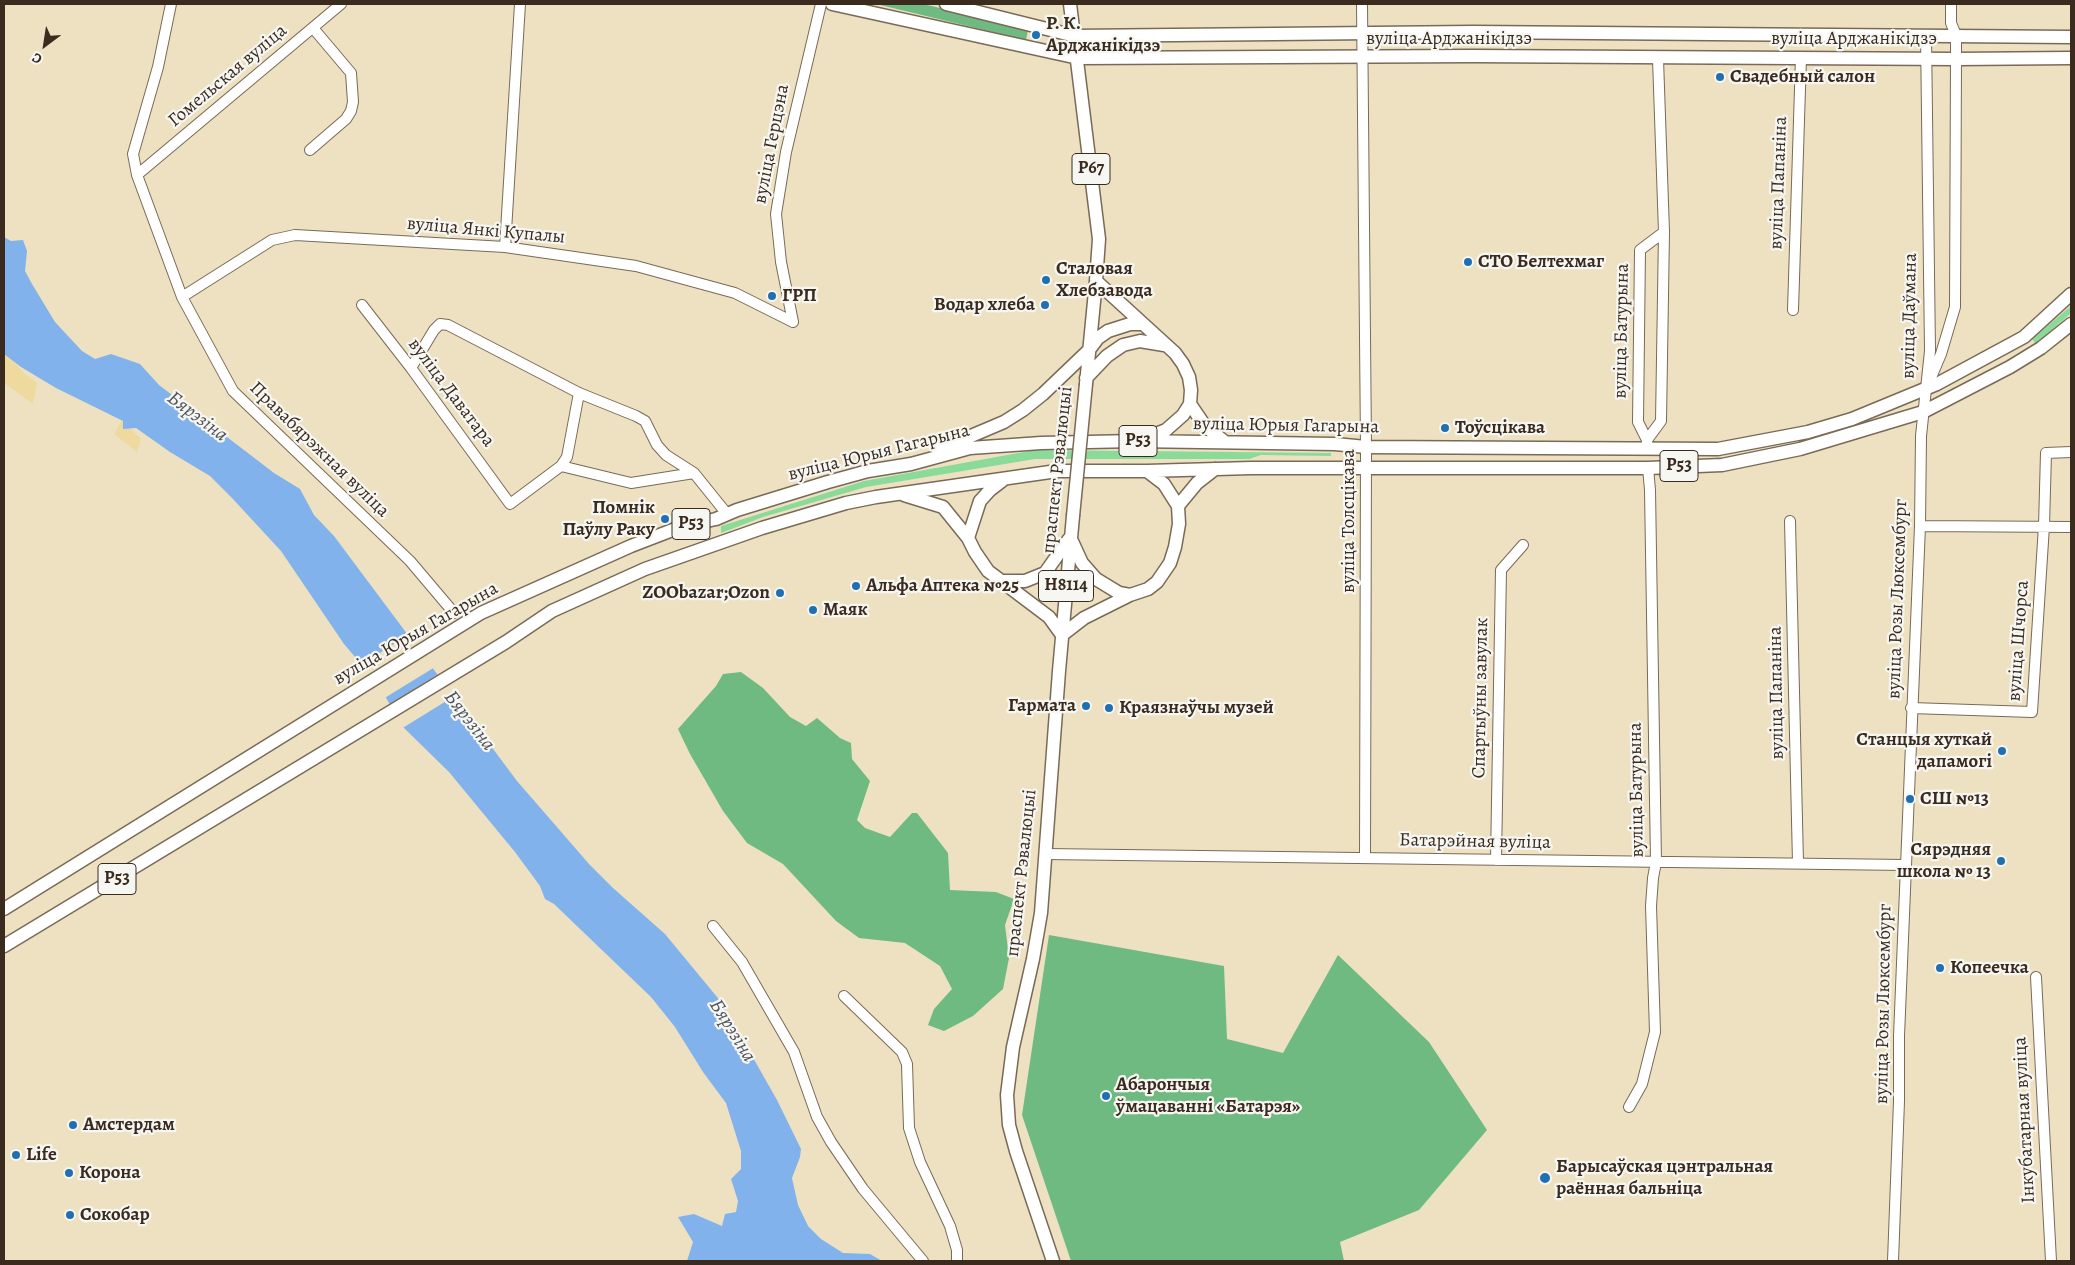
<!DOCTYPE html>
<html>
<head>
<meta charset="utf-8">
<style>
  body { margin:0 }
  #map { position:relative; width:2075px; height:1265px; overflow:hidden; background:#ede1c1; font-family:Alegreya,serif }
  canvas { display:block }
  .frame { position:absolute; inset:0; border:5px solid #3b2a1e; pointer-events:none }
  .north { position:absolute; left:20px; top:20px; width:50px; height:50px; -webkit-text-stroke:4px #f6f6f2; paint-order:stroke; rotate:211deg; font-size:14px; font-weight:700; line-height:20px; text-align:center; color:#3b2a1e }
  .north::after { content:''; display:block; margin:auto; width:18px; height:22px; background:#3b2a1e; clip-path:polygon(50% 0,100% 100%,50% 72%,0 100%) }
</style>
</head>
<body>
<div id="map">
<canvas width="2075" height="1265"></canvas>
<div class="frame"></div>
<div class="north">С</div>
</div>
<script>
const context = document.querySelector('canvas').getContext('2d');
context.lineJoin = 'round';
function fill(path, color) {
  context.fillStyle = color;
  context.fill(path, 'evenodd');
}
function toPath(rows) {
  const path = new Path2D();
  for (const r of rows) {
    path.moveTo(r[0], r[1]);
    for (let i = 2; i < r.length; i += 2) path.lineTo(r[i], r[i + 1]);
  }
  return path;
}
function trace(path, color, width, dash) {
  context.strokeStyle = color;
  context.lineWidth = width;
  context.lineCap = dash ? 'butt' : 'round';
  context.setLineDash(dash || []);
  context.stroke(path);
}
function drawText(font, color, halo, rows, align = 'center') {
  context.font = font + ' Alegreya,serif';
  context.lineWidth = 4.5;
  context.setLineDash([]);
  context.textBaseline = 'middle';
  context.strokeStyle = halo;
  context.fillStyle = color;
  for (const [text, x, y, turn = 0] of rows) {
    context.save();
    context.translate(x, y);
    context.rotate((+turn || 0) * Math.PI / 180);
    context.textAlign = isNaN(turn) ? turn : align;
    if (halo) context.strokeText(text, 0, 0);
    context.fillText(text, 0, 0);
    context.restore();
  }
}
const green = toPath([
  [2071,306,2071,313,2036,344,2032,339],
  [1035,450,1331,453,1331,456,1261,455,1249,459,1035,459,866,487,763,517,721,533,721,526,864,481]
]);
const forest = toPath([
  [876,4,921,4,932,6,1028,30,1026,40],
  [741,672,763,688,790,717,806,726,817,718,840,738,851,743,852,759,870,781,857,820,865,828,890,837,912,813,917,813,948,853,950,890,996,892,1014,899,1005,925,1009,958,1003,989,973,1016,944,1031,928,1025,934,1009,952,989,940,966,905,943,859,938,836,921,783,864,747,843,723,811,690,754,678,729,716,686,723,674],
  [1049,935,1224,966,1227,1039,1283,1053,1338,955,1429,1042,1487,1130,1419,1210,1340,1242,1344,1261,1071,1261,1022,1115]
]);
const sand = toPath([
  [4,351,25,374,37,383,33,404,4,383],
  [122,420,141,439,137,452,114,434]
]);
const water = toPath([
  [4,237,11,241,23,240,27,251,25,271,32,284,55,322,82,351,95,359,111,354,140,364,159,385,274,473,300,489,314,515,334,536,517,781,589,864,613,888,665,934,722,1003,777,1100,801,1149,800,1157,792,1178,798,1205,808,1226,821,1239,843,1253,870,1254,882,1261,687,1261,693,1242,678,1217,694,1214,722,1226,725,1214,736,1212,738,1201,731,1179,741,1169,741,1151,726,1103,703,1072,675,1027,651,997,554,904,545,899,540,886,515,852,449,772,403,727,378,684,344,644,281,551,232,498,210,476,170,452,136,428,123,429,123,421,56,388,21,367,4,354]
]);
const pier = toPath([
  [410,634,435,667,383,699,375,685,359,666],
  [440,673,456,695,401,729,387,706]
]);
const minor = toPath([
  [171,4,158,67,133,154,137,175,182,297,233,391,410,561,454,613],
  [1362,4,1366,447,1365,858],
  [310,150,346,119,351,111,353,102,351,73,313,28],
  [137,175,341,4],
  [505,247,520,4],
  [182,297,272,240,295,235,505,247,636,266,735,293,793,322],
  [362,305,411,368,510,504,561,466,567,457,579,393],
  [1793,310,1801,57],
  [793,322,781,262,776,214,786,152,821,4],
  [411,368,434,330,440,324,448,325,579,393,636,416,645,421,657,445,666,455,694,473,727,514],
  [1930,380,1941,354,1955,307,1956,59,1956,35,1951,23,1951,4],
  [1647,440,1661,421,1664,232,1658,59],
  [1647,444,1647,440,1638,422,1640,250,1664,232],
  [561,466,631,483,694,473],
  [1790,521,1798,863],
  [1920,526,2071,527],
  [1911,708,2032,712,2044,526,2046,453,2071,452],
  [1045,854,1905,865],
  [1496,860,1501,570,1523,545],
  [713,926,742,962,794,1052,817,1117,831,1142,863,1189,923,1261],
  [2036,977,2051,1261],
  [844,996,902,1052,907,1064,909,1128,920,1162,950,1226,957,1250,957,1261],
  [1629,1107,1642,1084,1655,1032,1651,906,1653,878,1656,862,1650,490,1648,468],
  [1893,1261,1899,1101,1899,1036,1920,526,1921,436,1930,351,1926,35]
]);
const major = toPath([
  [832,4,1078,58,1473,56,1956,59,2071,58],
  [946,4,1075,36,1473,32,2071,37],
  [1070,4,1099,239,1096,281,1086,384],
  [1096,281,1175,353,1183,364,1189,377,1191,390,1190,404,1183,415,1166,430,1145,438],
  [1086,378,1107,356,1123,345,1140,341,1164,345],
  [1190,404,1205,426,1225,442],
  [938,450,1004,422,1023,410,1043,394,1089,350,1098,338,1108,331,1130,324,1142,324],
  [904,495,943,507,968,538,975,552,988,571,1049,617,1062,635],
  [1178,506,1197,483,1215,469],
  [968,538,980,501,990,490,1003,480],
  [1071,539,1082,563,1096,579,1119,593,1130,595],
  [1002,581,1025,581,1045,573,1069,539],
  [1062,635,1084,618,1130,595,1148,589,1157,582,1170,563,1175,547,1179,524,1178,506,1164,484,1147,471],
  [4,909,481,613,631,546,683,526,716,519,737,510,828,482,868,471,911,464,970,448,1041,443,1135,441,1335,444,1366,447,1718,449,1808,432,1852,419,1937,384,2024,337,2071,294],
  [4,946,506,642,552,611,645,569,762,528,846,503,876,497,1057,471,1147,471,1251,468,1648,468,1722,465,1800,449,1923,412,2010,367,2041,348,2071,324],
  [1053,1261,1016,1151,1009,1125,1007,1095,1013,1047,1033,959,1041,913,1059,671,1073,516]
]);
const majorBridge = toPath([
  [1073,516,1086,384]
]);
const markers = [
  [1036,35,5,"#1f6fb2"],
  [1720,77,5,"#1f6fb2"],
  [1468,262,5,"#1f6fb2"],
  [1046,280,5,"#1f6fb2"],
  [772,296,5,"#1f6fb2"],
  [1045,305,5,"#1f6fb2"],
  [1445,428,5,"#1f6fb2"],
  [665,519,5,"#1f6fb2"],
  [856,586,5,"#1f6fb2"],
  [780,593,5,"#1f6fb2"],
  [813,610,5,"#1f6fb2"],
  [1086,706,5,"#1f6fb2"],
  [1109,708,5,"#1f6fb2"],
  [2002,751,5,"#1f6fb2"],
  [1910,799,5,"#1f6fb2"],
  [2001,861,5,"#1f6fb2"],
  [1940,968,5,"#1f6fb2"],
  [1106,1096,5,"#1f6fb2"],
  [73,1125,5,"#1f6fb2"],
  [16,1155,5,"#1f6fb2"],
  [69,1173,5,"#1f6fb2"],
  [1545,1178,6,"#1f6fb2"],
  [70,1215,5,"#1f6fb2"]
];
const shields = [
  [1091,169,38],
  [1138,441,38],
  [1679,466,38],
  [691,524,38],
  [1066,586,55],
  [117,879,38]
];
const shieldNames = [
  ["Р67",1091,169],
  ["Р53",1138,441],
  ["Р53",1679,466],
  ["Р53",691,524],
  ["Н8114",1066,586],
  ["Р53",117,879]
];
const poiNames = [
  ["Р. К.",1046,24],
  ["Арджанікідзэ",1046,46],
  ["Свадебный салон",1730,77],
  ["СТО Белтехмаг",1478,262],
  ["Сталовая",1056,269],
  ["Хлебзавода",1056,291],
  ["ГРП",782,296],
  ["Водар хлеба",1035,305,"right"],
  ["Тоўсцікава",1455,428],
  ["Помнік",655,508,"right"],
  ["Паўлу Раку",655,530,"right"],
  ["Альфа Аптека №25",866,586],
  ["ZOObazar;Ozon",770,593,"right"],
  ["Маяк",823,610],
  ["Гармата",1076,706,"right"],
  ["Краязнаўчы музей",1119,708],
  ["Станцыя хуткай",1992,740,"right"],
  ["дапамогі",1992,762,"right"],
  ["СШ №13",1920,799],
  ["Сярэдняя",1991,850,"right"],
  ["школа № 13",1991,872,"right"],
  ["Копеечка",1950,968],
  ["Абарончыя",1116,1085],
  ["ўмацаванні «Батарэя»",1116,1107],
  ["Амстердам",83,1125],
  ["Life",26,1155],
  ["Барысаўская цэнтральная",1556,1167],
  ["раённая бальніца",1556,1189],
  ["Корона",79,1173],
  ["Сокобар",80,1215]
];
const streetNames = [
  ["вуліца Арджанікідзэ",1449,39],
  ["вуліца Арджанікідзэ",1854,39],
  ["Гомельская вуліца",228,76,-40],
  ["вуліца Герцэна",772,144,-79],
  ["вуліца Папаніна",1779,183,-88],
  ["вуліца Янкі Купалы",486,231,5],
  ["вуліца Даўмана",1910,316,-89],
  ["вуліца Батурына",1622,331,-89],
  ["вуліца Даватара",451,393,53],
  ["вуліца Юрыя Гагарына",1286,426,1],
  ["Правабярэжная вуліца",319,450,44],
  ["вуліца Юрыя Гагарына",879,453,-14],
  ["праспект Рэвалюцыі",1058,470,-84],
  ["вуліца Толсцікава",1349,521,-90],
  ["вуліца Розы Люксембург",1898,599,-88],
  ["вуліца Юрыя Гагарына",416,634,-30],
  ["вуліца Шчорса",2019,641,-86],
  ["вуліца Папаніна",1777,693,-91],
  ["Спартыўны завулак",1481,698,-89],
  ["вуліца Батурына",1637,790,-91],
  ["Батарэйная вуліца",1475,842,1],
  ["праспект Рэвалюцыі",1022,873,-84],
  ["вуліца Розы Люксембург",1884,1004,-89],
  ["Інкубатарная вуліца",2025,1120,-93]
];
const waterNames = [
  ["Бярэзіна",197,417,37],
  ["Бярэзіна",469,721,52],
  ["Бярэзіна",732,1031,58]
];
fill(green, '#8ada99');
fill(forest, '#6fba81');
fill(sand, '#eeda9e');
fill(water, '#81b2ec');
fill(pier, '#ede1c1');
trace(minor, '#796a57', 12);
trace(major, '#796a57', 15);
trace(minor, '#fff', 10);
trace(major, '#fff', 12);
trace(majorBridge, '#796a57', 15, []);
trace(majorBridge, '#fff', 12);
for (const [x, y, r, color] of markers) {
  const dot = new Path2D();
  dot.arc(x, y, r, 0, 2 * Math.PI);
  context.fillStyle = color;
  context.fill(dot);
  trace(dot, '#f6f6f2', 2);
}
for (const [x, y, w] of shields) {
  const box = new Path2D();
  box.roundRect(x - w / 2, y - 15.5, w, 31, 4);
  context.fillStyle = '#f6f6f2';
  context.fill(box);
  trace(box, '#3b2a1e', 1);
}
drawText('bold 18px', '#3b2a1e', null, shieldNames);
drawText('bold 19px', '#3b2a1e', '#f6f6f2', poiNames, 'left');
drawText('19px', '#3b2a1e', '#f6f6f2', streetNames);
drawText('italic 20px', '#50535c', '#f6f6f2', waterNames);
</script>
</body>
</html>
